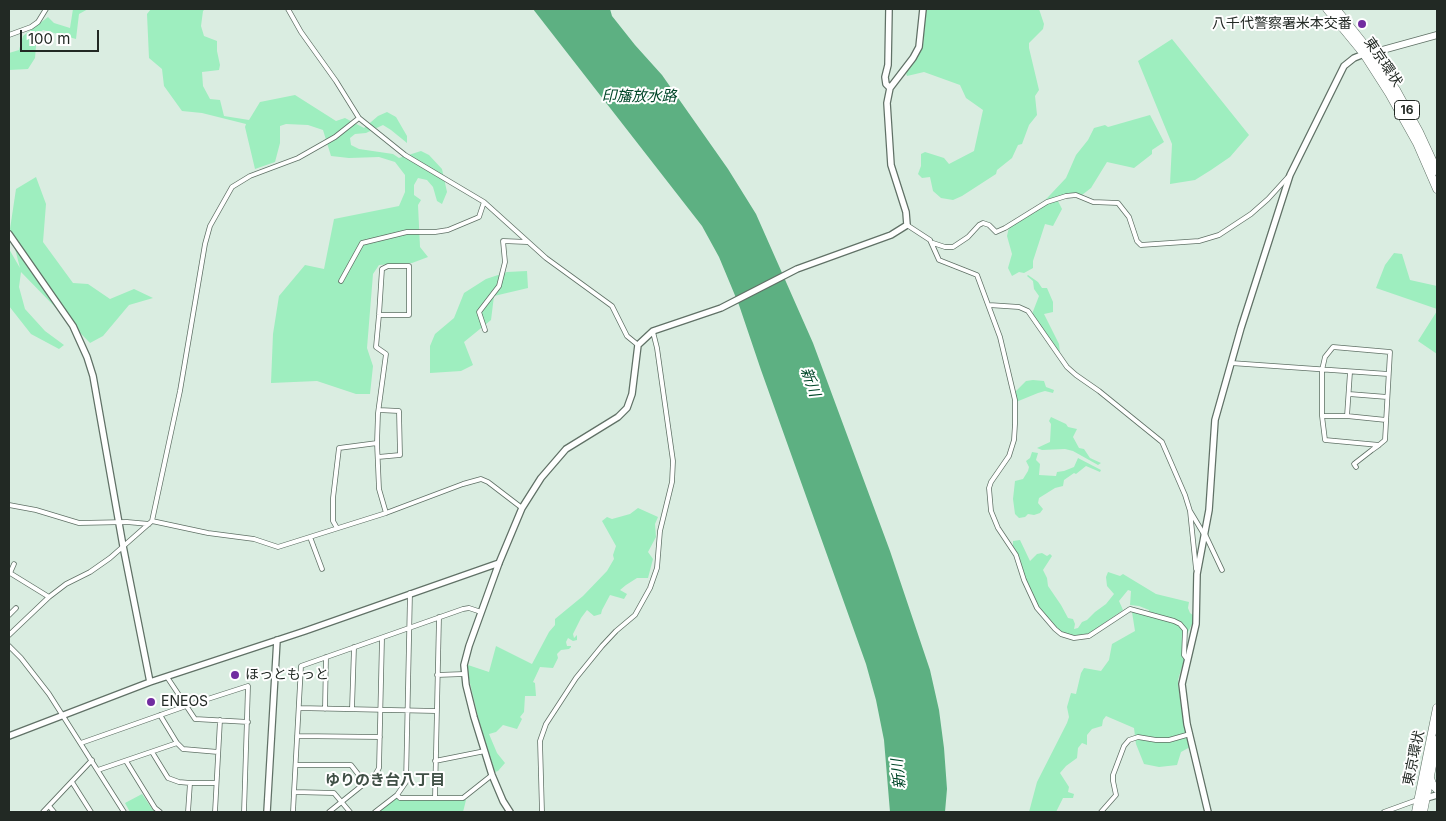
<!DOCTYPE html>
<html>
<head>
<meta charset="utf-8">
<style>
  body { margin:0 }
  #map { position:relative; width:1446px; height:821px; overflow:hidden; background:#daede1; font-family:Inter,sans-serif }
  canvas { display:block }
  .frame { position:absolute; inset:0; border:10px solid #222924; pointer-events:none }
  .scale { position:absolute; left:20px; top:30px; width:79px; height:22px; box-sizing:border-box; border:2px solid #222924; border-top:0; padding-left:6px; font-size:15px; line-height:18px; white-space:nowrap; color:#222924; -webkit-text-stroke:4px #fff; paint-order:stroke }
</style>
</head>
<body>
<div id="map">
<canvas width="1446" height="821"></canvas>
<div class="frame"></div>
<div class="scale">100 m</div>
</div>
<script>
const context = document.querySelector('canvas').getContext('2d');
context.lineJoin = 'round';
function fill(path, color) {
  context.fillStyle = color;
  context.fill(path, 'evenodd');
}
function toPath(rows) {
  const path = new Path2D();
  for (const r of rows) {
    path.moveTo(r[0], r[1]);
    for (let i = 2; i < r.length; i += 2) path.lineTo(r[i], r[i + 1]);
  }
  return path;
}
function trace(path, color, width, dash) {
  context.strokeStyle = color;
  context.lineWidth = width;
  context.lineCap = dash ? 'butt' : 'round';
  context.setLineDash(dash || []);
  context.stroke(path);
}
function drawText(font, color, halo, rows, align = 'center') {
  context.font = font + ' Inter,"Noto Sans JP",sans-serif';
  context.lineWidth = 4;
  context.setLineDash([]);
  context.textBaseline = 'middle';
  context.strokeStyle = halo;
  context.fillStyle = color;
  for (const [text, x, y, turn = 0] of rows) {
    context.save();
    context.translate(x, y);
    context.rotate((+turn || 0) * Math.PI / 180);
    context.textAlign = isNaN(turn) ? turn : align;
    if (halo) context.strokeText(text, 0, 0);
    context.fillText(text, 0, 0);
    context.restore();
  }
}
const green = toPath([
  [73,9,88,9,79,14,76,39,43,30,37,35,35,58,28,69,9,70,9,53,19,50,23,36,48,17,54,23,70,28],
  [151,9,205,9,203,11,201,26,204,36,217,41,217,51,220,65,219,70,202,72,203,86,210,99,220,100,224,116,249,120,260,102,295,95,336,121,345,118,364,128,378,116,387,112,396,117,407,136,407,143,391,130,383,125,366,133,355,134,350,138,351,145,359,149,393,154,399,158,421,151,429,155,442,169,447,192,442,204,437,201,433,187,427,180,418,178,414,185,414,195,421,200,418,205,420,247,428,257,412,263,379,265,373,274,367,348,373,366,370,394,356,394,317,381,271,383,273,334,279,296,305,265,324,269,334,219,399,206,405,192,405,175,395,162,379,157,349,158,331,156,323,130,308,125,286,124,280,126,280,143,275,162,255,169,245,127,246,124,202,113,182,111,164,86,162,69,149,58,147,14],
  [926,9,1039,9,1044,24,1043,29,1029,43,1029,48,1039,90,1035,96,1037,115,1029,125,1022,144,1018,145,1012,158,997,170,996,174,962,196,953,200,941,198,933,191,930,177,922,178,918,174,921,166,921,154,925,152,944,158,949,164,974,151,983,110,966,98,960,85,924,72,907,76,906,73,923,46],
  [1172,39,1249,135,1230,157,1211,170,1195,180,1170,184,1172,144,1138,61],
  [1150,115,1164,142,1152,150,1152,154,1134,168,1107,162,1091,188,1082,195,1076,194,1059,197,1058,201,1062,209,1053,226,1045,224,1033,261,1033,268,1024,273,1019,272,1012,276,1008,268,1012,254,1007,236,1009,227,1034,212,1066,178,1076,155,1088,140,1094,128,1105,125,1108,127],
  [36,177,46,204,43,242,73,283,88,284,110,299,134,289,153,298,129,305,103,336,90,343,21,272,19,287,25,309,45,331,64,345,59,349,31,334,9,306,9,249,20,268,10,229,16,189],
  [1394,253,1402,254,1410,280,1437,286,1437,309,1376,288,1385,265],
  [527,271,528,288,494,296,491,320,464,342,473,365,461,371,430,373,430,346,435,334,454,318,464,293,486,279,507,272],
  [1028,275,1038,282,1042,288,1047,288,1053,302,1053,312,1044,314,1059,344,1060,353,1032,314,1039,296,1034,289,1033,281,1027,276],
  [1437,311,1437,354,1418,341],
  [1033,380,1044,381,1046,387,1054,390,1053,393,1045,391,1038,393,1016,402,1015,392,1026,381],
  [1051,417,1066,424,1068,427,1077,429,1073,437,1079,448,1084,449,1090,458,1101,463,1098,465,1073,451,1065,449,1042,450,1037,448,1050,442,1051,424,1049,421],
  [1032,452,1038,453,1036,460,1040,464,1039,475,1056,476,1057,472,1064,471,1074,467,1078,458,1101,470,1100,472,1086,466,1076,474,1074,473,1064,480,1063,486,1055,488,1039,498,1038,503,1043,509,1040,513,1034,515,1028,514,1025,517,1019,518,1015,514,1013,499,1015,481,1023,479,1028,471,1029,467,1026,461,1030,458],
  [638,508,658,517,655,524,656,537,648,552,653,559,648,578,637,578,626,585,620,590,627,594,624,599,610,595,602,610,601,614,594,616,587,610,581,618,573,634,574,638,577,635,577,640,573,641,568,638,566,642,567,646,571,646,571,647,569,649,561,650,557,654,558,658,553,668,540,667,533,682,535,683,536,696,525,696,524,712,520,717,522,719,517,729,503,725,496,732,489,734,497,753,505,763,498,771,495,772,481,729,468,675,468,665,489,672,496,646,532,664,549,632,555,625,555,619,583,596,607,571,614,559,613,555,616,546,602,521,607,517,612,519,630,514],
  [1020,540,1030,561,1037,554,1042,553,1047,556,1050,554,1052,556,1043,570,1047,578,1048,586,1061,605,1068,618,1073,619,1075,624,1074,629,1078,628,1082,622,1087,620,1095,612,1106,604,1114,594,1107,586,1106,577,1108,572,1120,576,1123,574,1156,594,1189,602,1188,608,1190,613,1194,616,1194,620,1187,634,1184,660,1178,680,1179,692,1190,747,1181,752,1177,765,1159,767,1144,764,1136,744,1134,728,1106,716,1103,720,1102,726,1092,729,1087,735,1087,745,1082,743,1078,748,1077,758,1066,766,1060,773,1069,787,1068,792,1074,794,1073,798,1063,798,1056,812,1029,812,1037,782,1067,723,1069,717,1067,707,1071,693,1076,694,1081,673,1084,668,1101,671,1109,660,1112,644,1135,631,1132,612,1149,615,1149,610,1139,606,1130,605,1131,591,1128,590,1119,601,1123,610,1090,633,1073,637,1060,631,1054,626,1036,603,1025,578,1019,556,1013,546,1013,541],
  [142,794,153,810,156,812,130,812,125,803],
  [397,795,400,799,466,800,463,812,377,812]
]);
const water = toPath([
  [533,9,610,9,612,16,635,45,662,75,676,95,728,169,756,214,813,343,890,551,930,670,939,710,944,748,947,789,945,812,890,812,884,740,876,700,866,664,761,370,739,305,719,257,702,226]
]);
const street = toPath([
  [288,9,301,32,336,81,359,118,405,155,484,202,546,258,612,306,627,336,638,345],
  [9,35,31,27,38,22,46,9],
  [907,225,930,240,939,260,977,275,1000,337,1015,400,1015,424,1014,440,1009,456,991,482,989,488,991,511,998,528,1016,555,1024,580,1037,608,1055,629,1061,634,1074,638,1089,636,1130,609,1174,621,1180,624,1185,630,1184,655,1187,659],
  [933,243,945,247,953,247,968,237,979,225,983,223,989,225,996,232,1005,228,1047,202,1066,196,1076,195,1093,202,1118,203,1129,217,1137,241,1141,245,1199,241,1219,235,1251,214,1268,199,1288,177],
  [341,281,362,243,407,232,435,232,448,230,479,217,484,202],
  [989,305,1019,307,1028,311,1067,367,1076,375,1099,391,1162,442,1185,495,1190,511,1205,536],
  [379,315,409,315,409,266,388,266,382,269,379,315,376,347,386,354,378,413,377,443,379,489,386,513],
  [485,330,479,312,499,286,505,262,503,241,527,242],
  [1231,363,1388,374],
  [1349,394,1387,397],
  [1322,416,1347,416,1350,372],
  [1347,416,1386,420],
  [378,457,400,455,399,411,379,410],
  [1356,467,1354,464,1372,450,1379,445,1385,440,1390,352,1333,347,1325,357,1322,370,1322,416,1325,440,1379,445],
  [9,505,36,510,79,523,127,522,149,524],
  [1190,511,1196,569],
  [152,521,208,533,254,539,278,547,386,513,463,484,481,479,488,482,522,508],
  [337,528,333,521,333,498,339,448,377,443],
  [1205,534,1222,570],
  [310,537,322,569],
  [14,564,10,573,49,597],
  [9,615,16,608],
  [9,635,49,597,66,584,90,572,110,558,152,521,180,391,205,244,210,226,232,187,250,176,298,158,335,137,359,118],
  [9,646,21,658,49,694,124,812],
  [437,675,464,674],
  [167,677,195,719,248,722],
  [299,708,436,711],
  [325,709,326,657],
  [352,709,354,647],
  [160,715,177,743,183,749,218,752],
  [297,736,380,737],
  [81,743,186,706,248,686,244,812],
  [152,752,168,778,179,782,190,783],
  [126,761,155,808,160,812],
  [435,761,485,751],
  [296,765,351,765,365,783],
  [98,770,177,743],
  [72,782,91,812],
  [397,795,400,798,463,798,492,775],
  [435,798,439,617],
  [49,806,54,812],
  [43,812,92,760],
  [188,812,190,783,216,783],
  [215,812,220,720],
  [293,812,294,792],
  [329,812,375,775,379,768,382,638],
  [350,812,334,793,294,792,301,666,463,609,469,608,481,612],
  [375,812,397,795,406,782,410,593],
  [542,812,540,741,546,724,576,678,602,646,616,631,635,615,650,588,657,568,660,531,672,482,673,461,657,348,653,332],
  [1101,812,1116,795,1113,781,1113,775,1124,746,1129,740,1138,737,1156,740,1169,740,1190,734],
  [1384,812,1417,800]
]);
const secondary = toPath([
  [889,9,888,65,885,77,886,84,890,88],
  [9,234,73,326,87,357,93,376,123,546,150,682],
  [9,736,150,682,305,631,499,563],
  [1423,799,1437,795],
  [267,812,277,640],
  [510,812,503,801,492,775,474,717,466,685,464,665,469,646,499,563,522,508,541,478,566,449,618,417,627,408,632,394,638,345,653,331,721,308,797,269,891,235,907,225,906,212,891,165,887,103,890,88,913,58,919,47,923,9],
  [1208,812,1187,724,1182,684,1196,624,1197,574,1209,510,1215,420,1241,328,1290,175,1344,66,1354,58,1364,54]
]);
const primary = toPath([
  [1368,54,1437,35]
]);
const highway = toPath([
  [1327,9,1364,54,1389,93,1417,143,1437,189],
  [1336,9,1371,53,1396,90,1419,132,1437,171],
  [1430,778,1432,784,1437,789],
  [1416,812,1437,708],
  [1423,812,1437,740]
]);
const markers = [
  [1362,24,5,"#712ca0"],
  [235,675,5,"#712ca0"],
  [151,702,5,"#712ca0"]
];
const shields = [
  [1407,110,25]
];
const shieldNames = [
  ["16",1407,110]
];
const poiNames = [
  ["八千代警察署米本交番",1352,24,"right"],
  ["ほっともっと",245,675],
  ["ENEOS",161,702]
];
const streetNames = [
  ["東京環状",1383,62,56],
  ["東京環状",1414,758,-78]
];
const waterNames = [
  ["印旛放水路",639,96],
  ["新川",810,382,70],
  ["新川",899,774,-96]
];
const neighbourhoodNames = [
  ["ゆりのき台八丁目",385,780]
];
fill(green, '#9eeebf');
fill(water, '#5db082');
trace(street, '#607166', 5.5);
trace(secondary, '#607166', 8);
trace(primary, '#607166', 8);
trace(highway, '#607166', 9);
trace(street, '#fff', 4);
trace(secondary, '#fff', 5.5);
trace(primary, '#fff', 6);
trace(highway, '#fff', 8);
for (const [x, y, r, color] of markers) {
  const dot = new Path2D();
  dot.arc(x, y, r, 0, 2 * Math.PI);
  context.fillStyle = color;
  context.fill(dot);
  trace(dot, '#fff', 2);
}
for (const [x, y, w] of shields) {
  const box = new Path2D();
  box.roundRect(x - w / 2, y - 9.5, w, 19, 4);
  context.fillStyle = '#fff';
  context.fill(box);
  trace(box, '#222924', 1);
}
drawText('bold 12px', '#222924', null, shieldNames);
drawText('14px', '#222924', '#fff', poiNames, 'left');
drawText('14px', '#222924', '#fff', streetNames);
drawText('italic 15px', '#014729', '#fff', waterNames);
drawText('bold 15px', '#405046', '#fff', neighbourhoodNames);
</script>
</body>
</html>
